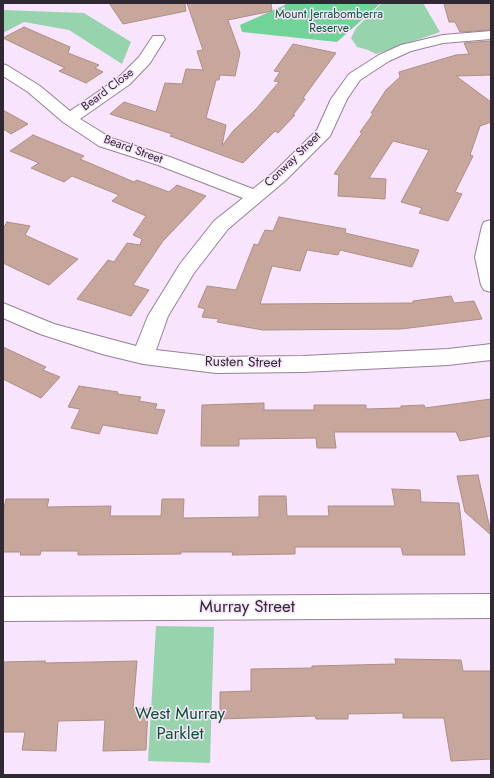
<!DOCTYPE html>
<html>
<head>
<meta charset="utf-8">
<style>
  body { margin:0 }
  #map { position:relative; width:494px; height:778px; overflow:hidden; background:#f9e4fd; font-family:Jost,sans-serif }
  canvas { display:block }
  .frame { position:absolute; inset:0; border:4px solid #302832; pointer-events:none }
</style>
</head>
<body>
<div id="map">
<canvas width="494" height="778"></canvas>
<div class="frame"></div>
</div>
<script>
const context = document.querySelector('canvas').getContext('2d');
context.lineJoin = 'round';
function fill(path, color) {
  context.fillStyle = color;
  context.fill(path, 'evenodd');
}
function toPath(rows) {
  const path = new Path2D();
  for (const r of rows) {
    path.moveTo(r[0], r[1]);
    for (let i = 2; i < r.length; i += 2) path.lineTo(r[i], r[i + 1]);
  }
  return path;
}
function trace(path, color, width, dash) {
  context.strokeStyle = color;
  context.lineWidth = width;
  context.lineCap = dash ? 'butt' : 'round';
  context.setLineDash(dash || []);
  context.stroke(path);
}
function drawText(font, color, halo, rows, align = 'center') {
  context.font = font + ' Jost,sans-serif';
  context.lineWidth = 3;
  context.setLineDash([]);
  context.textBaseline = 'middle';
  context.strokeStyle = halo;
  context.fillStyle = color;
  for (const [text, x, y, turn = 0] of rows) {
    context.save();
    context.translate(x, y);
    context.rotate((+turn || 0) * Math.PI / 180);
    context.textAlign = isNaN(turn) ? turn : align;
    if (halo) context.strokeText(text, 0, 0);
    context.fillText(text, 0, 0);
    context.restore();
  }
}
const green = toPath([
  [382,3,423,3,440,32,376,54,368,50,357,47,351,38,356,28],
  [3,10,84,13,131,42,122,64,69,30,24,22,3,33],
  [156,626,214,627,210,763,148,761]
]);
const forest = toPath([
  [285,3,381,3,337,42,242,32,240,25,285,5]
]);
const building = toPath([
  [109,3,185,3,186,11,123,24,109,3],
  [187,3,271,3,272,11,228,20,240,53,235,76,220,75,219,80,216,80,206,118,226,125,222,146,233,131,256,109,279,82,274,81,280,72,274,71,293,44,336,53,303,98,305,99,293,115,295,115,278,133,275,131,243,163,170,136,172,134,110,114,124,102,156,112,165,83,182,84,186,69,203,70,197,51,203,50,187,3],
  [448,3,491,3,491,30,460,32,455,22,449,22,444,4,448,3],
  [24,27,70,47,68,53,99,65,95,68,103,72,86,83,59,71,65,68,3,38,24,27],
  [491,41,491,75,456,76,491,102,491,122,480,126,470,155,473,156,455,192,462,194,448,221,419,213,422,208,401,202,429,150,393,141,369,178,386,179,385,199,338,196,339,175,334,174,362,133,360,132,373,114,371,113,386,90,400,77,399,72,456,55,469,54,464,43,491,41],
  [3,110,28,124,11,134,3,129,3,110],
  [33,135,84,156,80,159,134,182,137,180,169,192,177,185,206,196,163,241,133,285,149,290,131,316,77,299,108,260,114,262,127,243,140,245,142,239,133,235,146,216,112,201,119,195,72,176,64,182,31,168,39,163,10,151,33,135],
  [279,217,346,229,345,233,419,250,412,267,340,250,338,255,307,250,300,271,272,266,260,304,413,303,413,301,451,296,454,303,474,301,482,319,401,329,263,330,217,322,219,319,202,317,205,309,198,307,207,286,236,290,254,244,258,245,265,230,273,231,279,217],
  [7,222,30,226,25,235,78,259,49,285,3,263,3,229,7,222],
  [3,347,46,367,43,370,60,377,41,398,3,379,3,347],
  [79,386,118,392,117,394,141,397,139,401,157,404,155,409,165,410,157,434,103,425,99,434,71,428,80,409,68,407,79,386],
  [491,399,491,436,460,441,456,432,334,432,336,448,317,448,316,438,239,439,239,446,201,446,202,405,264,403,264,410,314,410,314,405,366,405,366,409,401,408,401,406,424,405,425,408,491,399],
  [478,475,491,533,491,535,465,512,457,476,478,475],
  [392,489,420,490,421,502,459,503,465,555,403,555,401,547,295,547,295,554,232,555,233,552,181,552,181,554,78,555,78,551,41,551,40,555,20,555,21,552,3,552,3,513,6,499,49,499,47,507,111,506,110,516,161,516,162,499,184,499,183,518,259,517,259,496,286,496,287,516,329,516,328,506,395,506,392,489],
  [395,659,461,660,463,671,491,671,491,759,451,761,444,718,403,718,403,713,348,714,348,719,316,719,315,716,220,719,220,692,251,691,251,669,312,668,312,666,396,664,395,659],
  [45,661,45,663,137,661,133,709,148,709,146,750,103,751,105,720,58,721,56,751,22,750,25,732,3,732,3,662,45,661]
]);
const minor = toPath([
  [491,31,491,39,443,43,411,51,389,61,360,80,347,99,330,136,286,180,228,229,194,273,168,316,156,350,216,357,303,356,448,349,491,344,491,360,448,365,303,372,216,373,143,364,102,354,40,334,3,318,3,303,54,324,136,346,148,316,180,264,214,221,243,198,158,165,99,146,63,122,28,92,3,76,3,64,8,66,40,86,70,111,118,78,139,57,153,36,163,36,165,39,150,63,130,84,80,119,111,138,170,157,253,189,274,172,317,130,331,99,349,74,379,55,401,45,443,35,491,31],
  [491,220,491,292,484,290,481,285,475,257,482,226,484,222,491,220],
  [491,594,491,618,3,621,3,597,491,594]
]);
const farParknames = [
  ["Mount Jerrabomberra",329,15],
  ["Reserve",329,29]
];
const farStreetnames = [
  ["Beard Close",108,90,-37],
  ["Beard Street",133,150,20],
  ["Conway Street",293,160,-44]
];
const streetNames = [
  ["Rusten Street",243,363,1]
];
const nearStreetnames = [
  ["Murray Street",247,608]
];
const nearParknames = [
  ["West Murray",180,715],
  ["Parklet",180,735]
];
fill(green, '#97d4ad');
fill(forest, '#72d399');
fill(building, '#c7a79c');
trace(building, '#ad8e84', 1);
trace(minor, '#948198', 2);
fill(minor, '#fff');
drawText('12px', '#075430', '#f9e4fd', farParknames);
drawText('12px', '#302832', '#f9e4fd', farStreetnames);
drawText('14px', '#302832', '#f9e4fd', streetNames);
drawText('17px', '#302832', '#f9e4fd', nearStreetnames);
drawText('17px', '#075430', '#f9e4fd', nearParknames);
</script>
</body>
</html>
